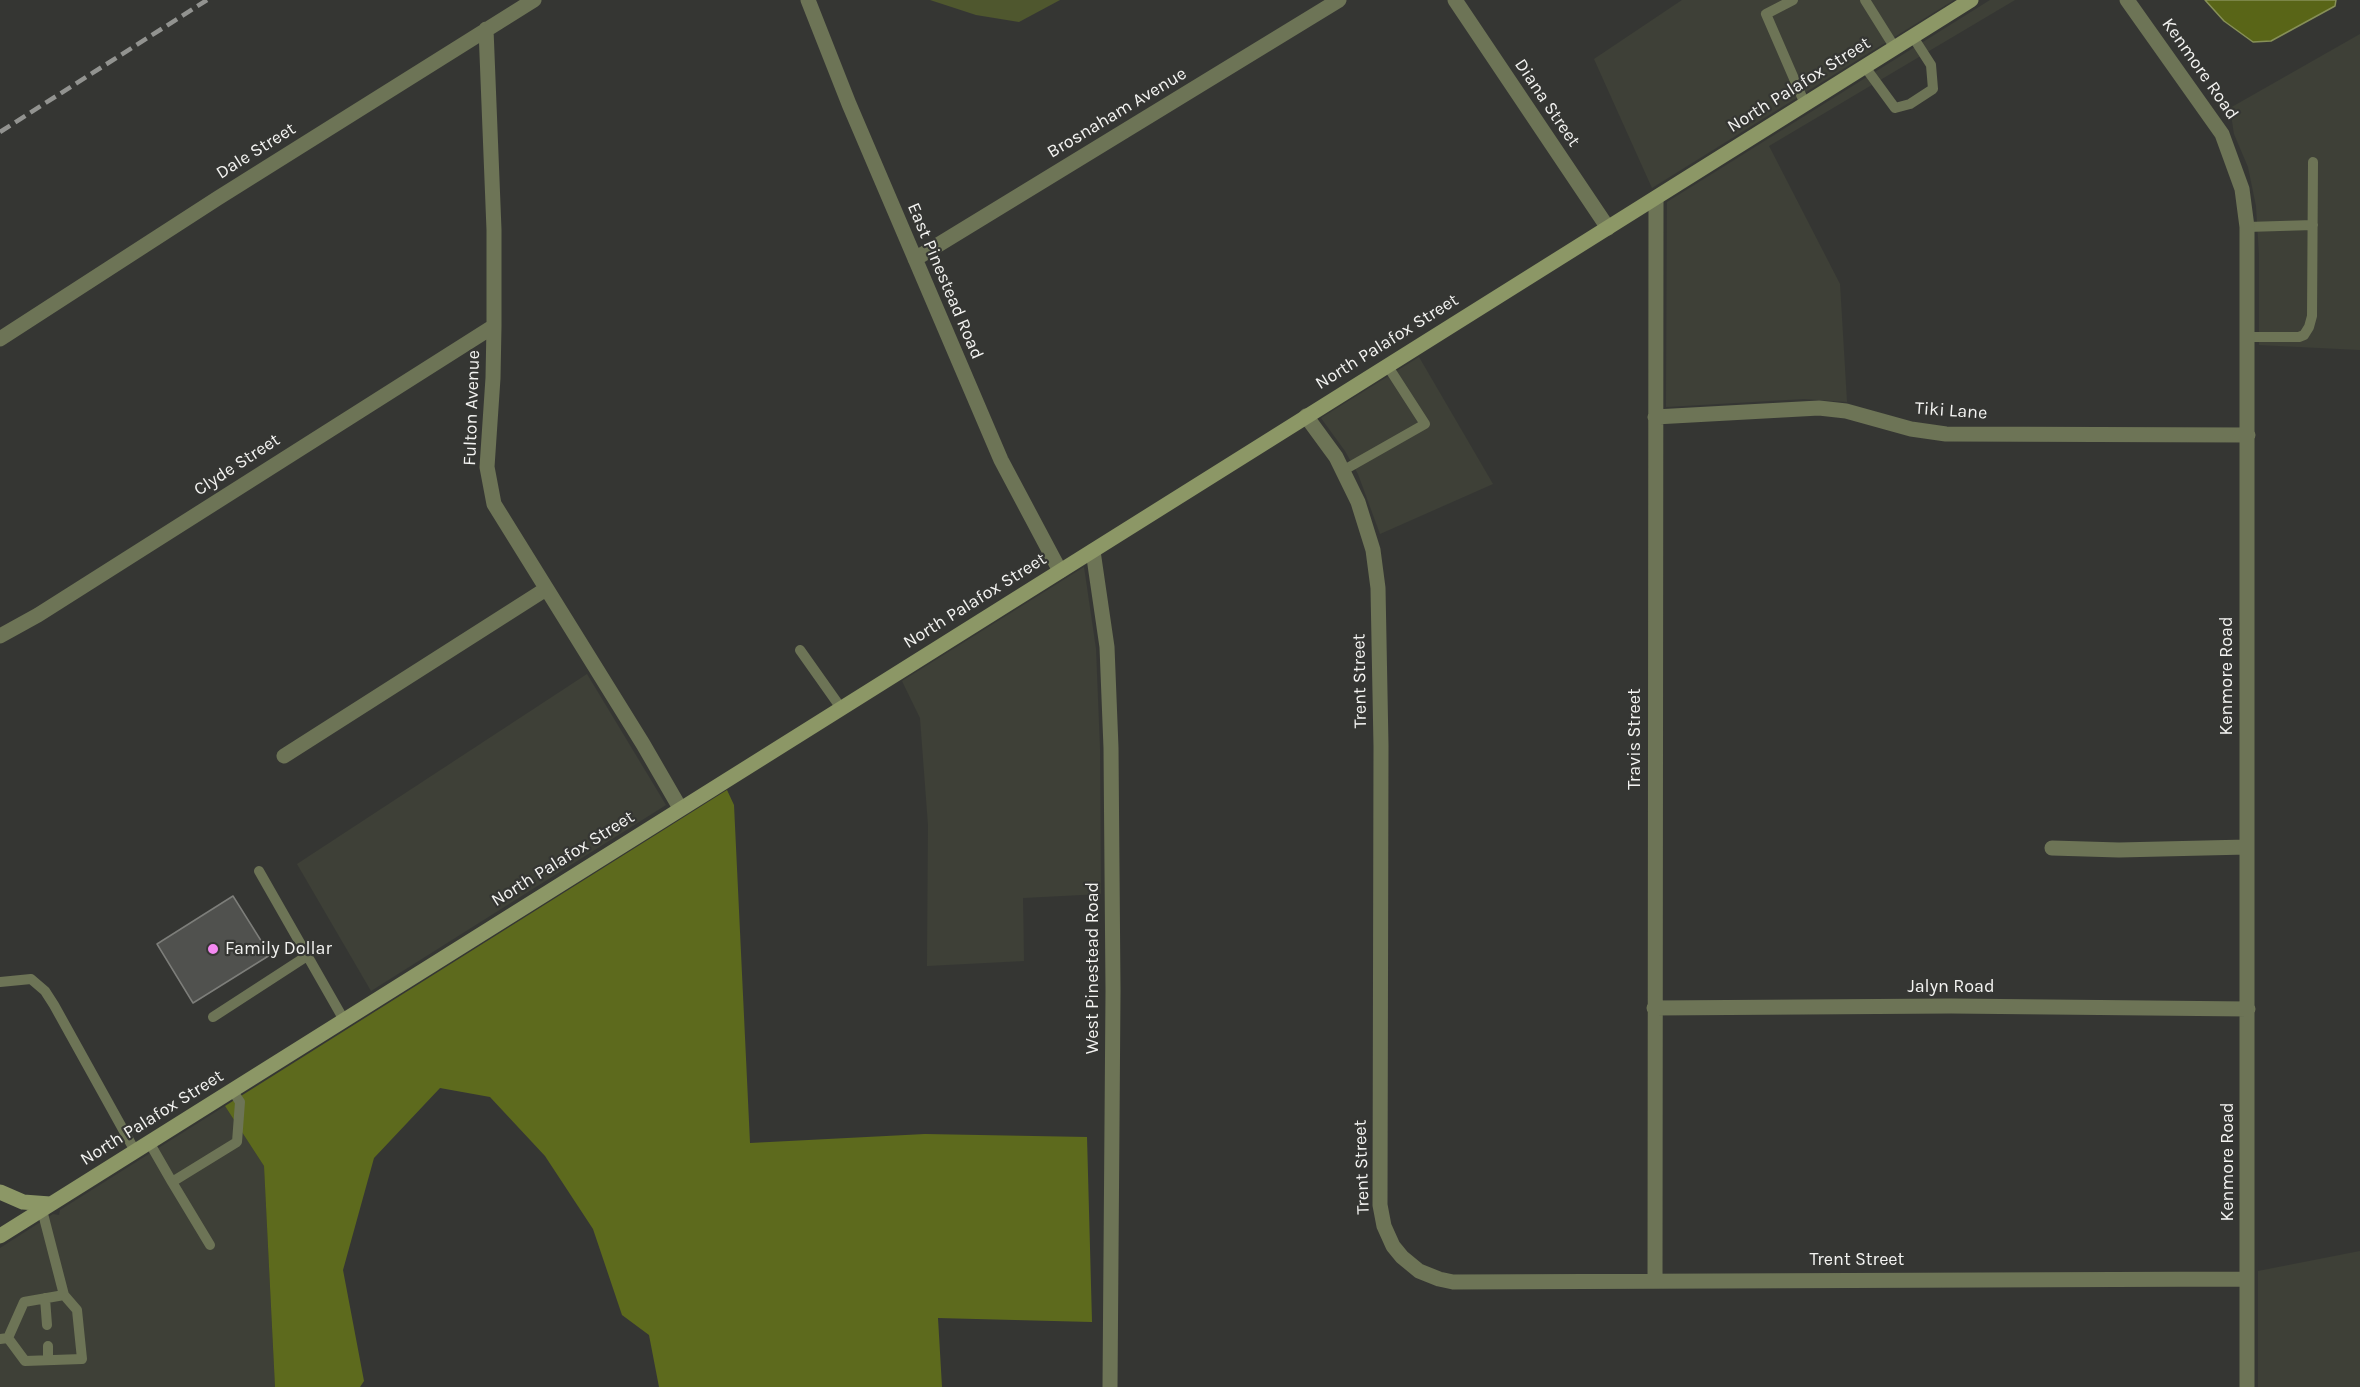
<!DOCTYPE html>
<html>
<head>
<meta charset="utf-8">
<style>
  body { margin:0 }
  canvas { display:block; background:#353633 }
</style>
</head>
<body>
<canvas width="2360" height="1387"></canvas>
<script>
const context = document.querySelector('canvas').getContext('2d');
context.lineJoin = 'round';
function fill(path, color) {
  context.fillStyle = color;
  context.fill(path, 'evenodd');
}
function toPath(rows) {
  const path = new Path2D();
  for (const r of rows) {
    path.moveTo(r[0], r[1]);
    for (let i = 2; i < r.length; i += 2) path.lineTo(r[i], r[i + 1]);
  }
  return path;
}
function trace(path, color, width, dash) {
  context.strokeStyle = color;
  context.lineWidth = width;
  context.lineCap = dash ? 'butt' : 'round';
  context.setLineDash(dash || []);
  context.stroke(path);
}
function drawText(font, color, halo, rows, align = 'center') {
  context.font = font + ' Karla,sans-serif';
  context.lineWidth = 4.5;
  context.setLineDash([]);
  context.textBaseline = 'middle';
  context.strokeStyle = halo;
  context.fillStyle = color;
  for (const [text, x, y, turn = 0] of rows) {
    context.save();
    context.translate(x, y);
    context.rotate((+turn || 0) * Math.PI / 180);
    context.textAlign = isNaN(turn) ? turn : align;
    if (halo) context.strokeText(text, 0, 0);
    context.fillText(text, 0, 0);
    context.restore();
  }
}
const built = toPath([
  [1682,0,1954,0,1652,188,1594,59],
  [1990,0,2015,0,1769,146,1840,284,1847,402,1804,399,1666,407,1667,202],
  [2360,34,2360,350,2259,345,2259,254,2256,206,2248,167,2234,134,2230,108],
  [1419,357,1493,484,1380,534,1358,474,1345,451,1321,418],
  [1084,567,1096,649,1100,749,1101,894,1023,898,1024,961,927,966,928,825,920,718,902,681],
  [587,674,666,805,371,991,297,864],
  [225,1106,264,1166,275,1387,0,1387,0,1248,53,1214,59,1215,60,1210],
  [2360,1251,2360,1387,2258,1387,2258,1271]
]);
const green = toPath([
  [930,0,1060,0,1019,22,976,15]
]);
const forest = toPath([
  [727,790,734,805,750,1143,925,1134,1087,1137,1092,1322,938,1318,942,1387,659,1387,649,1335,622,1315,593,1229,545,1156,490,1097,440,1088,374,1158,343,1270,364,1381,360,1387,275,1387,264,1166,225,1106]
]);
const water = toPath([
  [2205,0,2336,0,2335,6,2271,41,2253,42,2224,21,2205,0]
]);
const building = toPath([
  [233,896,270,955,193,1003,157,944,233,896]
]);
const lane = toPath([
  [1793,0,1766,14,1805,104],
  [1865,0,1895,48],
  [1865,67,1895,108,1910,104,1933,89,1931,65,1913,37],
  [2247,227,2313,225],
  [2248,337,2299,337,2304,335,2309,327,2312,316,2313,162],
  [1344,470,1425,424,1387,365],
  [800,650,841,708],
  [259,871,344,1020],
  [0,982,31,979,45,991,54,1005,135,1151],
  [213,1017,307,956],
  [149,1142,172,1182,237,1142,240,1102,232,1090],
  [172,1182,210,1245],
  [45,1298,47,1325],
  [8,1338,25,1361,82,1359,77,1310,64,1295],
  [0,1339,8,1338,24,1302,64,1295,42,1210],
  [48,1346,48,1360]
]);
const street = toPath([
  [808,0,849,104,1001,460,1060,571],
  [1455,0,1608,228],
  [2127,0,2222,134,2242,189,2247,227,2247,1387],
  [486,29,494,230,494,326,493,378,487,467,494,504,643,744,680,808],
  [915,259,1339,0],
  [0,339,218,198,534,0],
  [1306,416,1336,457,1358,502,1373,550,1378,588,1381,746,1380,1205,1384,1226,1393,1246,1402,1257,1419,1271,1439,1279,1453,1282,2247,1279],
  [1655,417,1819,408,1846,411,1911,429,1946,434,2248,435],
  [1093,551,1107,647,1111,748,1113,991,1110,1387],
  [0,636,38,615,494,326],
  [284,756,546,589],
  [2052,848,2119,850,2247,847],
  [1654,1008,1951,1006,2248,1009],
  [1655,1280,1656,198]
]);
const secondary = toPath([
  [0,1192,23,1202,50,1204],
  [0,1236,1971,0]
]);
const rail = toPath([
  [0,132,207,0]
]);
const markers = [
  [213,949,6,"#f489f1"]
];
const streetNames = [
  ["Kenmore Road",2200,69,55],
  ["North Palafox Street",1799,85,-32],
  ["Diana Street",1547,103,56],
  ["Brosnaham Avenue",1117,113,-31],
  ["Dale Street",256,151,-32],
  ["East Pinestead Road",945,281,67],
  ["North Palafox Street",1387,342,-32],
  ["Fulton Avenue",472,408,-88],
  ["Tiki Lane",1951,411,4],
  ["Clyde Street",237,465,-33],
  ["North Palafox Street",975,601,-32],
  ["Kenmore Road",2227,676,-90],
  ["Trent Street",1360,681,-91],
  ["Travis Street",1635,739,-90],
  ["North Palafox Street",563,859,-32],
  ["West Pinestead Road",1093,968,-90],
  ["Jalyn Road",1951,987],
  ["North Palafox Street",152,1118,-32],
  ["Kenmore Road",2228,1162,-90],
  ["Trent Street",1362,1167,-92],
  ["Trent Street",1857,1260]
];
const poiNames = [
  ["Family Dollar",225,949]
];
fill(built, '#3e4037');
fill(green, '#4f572e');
fill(forest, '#5d6a1d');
fill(water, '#596517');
trace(water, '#879058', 1.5);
fill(building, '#50514e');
trace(building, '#7d7e7a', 1.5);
trace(lane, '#6d7456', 10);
trace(street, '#6d7456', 15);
trace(secondary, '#8c9766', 15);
trace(rail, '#929390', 4.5, [12, 6]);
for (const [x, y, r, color] of markers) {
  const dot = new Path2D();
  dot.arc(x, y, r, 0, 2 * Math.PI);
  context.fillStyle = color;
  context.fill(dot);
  trace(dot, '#353633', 2);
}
drawText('18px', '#f3f3f1', '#353633', streetNames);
drawText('18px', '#f3f3f1', '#353633', poiNames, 'left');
</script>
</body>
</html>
